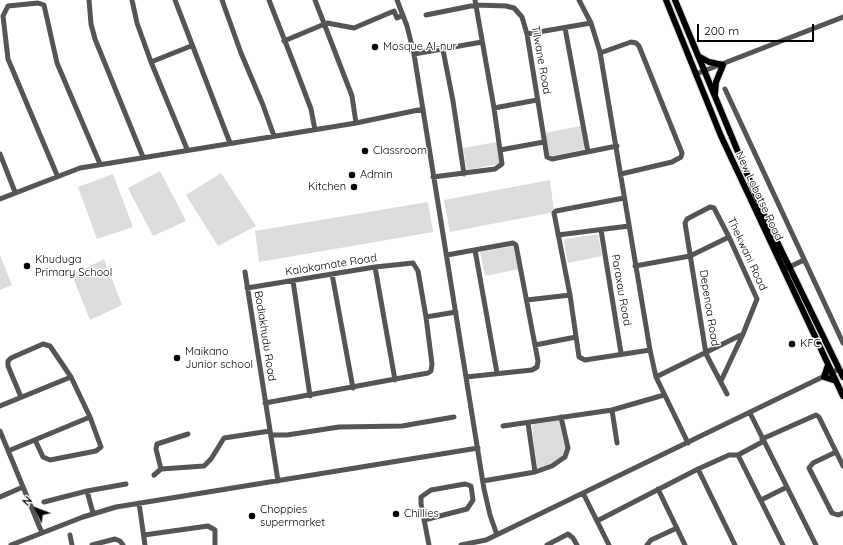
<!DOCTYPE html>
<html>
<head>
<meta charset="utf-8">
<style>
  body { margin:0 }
  #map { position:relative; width:843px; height:545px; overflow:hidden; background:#fff; font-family:Quicksand,sans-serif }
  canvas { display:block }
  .north { position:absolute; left:16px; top:489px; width:40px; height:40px; -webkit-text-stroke:3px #fff; paint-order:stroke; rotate:312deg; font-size:11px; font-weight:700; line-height:16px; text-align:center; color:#000 }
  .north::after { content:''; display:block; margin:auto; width:14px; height:18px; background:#000; clip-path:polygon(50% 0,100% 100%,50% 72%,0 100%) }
  .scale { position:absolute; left:697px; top:24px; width:117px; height:18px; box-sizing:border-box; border:2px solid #000; border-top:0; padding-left:5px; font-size:12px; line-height:14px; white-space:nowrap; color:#000; -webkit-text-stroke:3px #fff; paint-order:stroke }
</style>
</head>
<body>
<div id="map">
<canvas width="843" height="545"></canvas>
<div class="north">N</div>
<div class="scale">200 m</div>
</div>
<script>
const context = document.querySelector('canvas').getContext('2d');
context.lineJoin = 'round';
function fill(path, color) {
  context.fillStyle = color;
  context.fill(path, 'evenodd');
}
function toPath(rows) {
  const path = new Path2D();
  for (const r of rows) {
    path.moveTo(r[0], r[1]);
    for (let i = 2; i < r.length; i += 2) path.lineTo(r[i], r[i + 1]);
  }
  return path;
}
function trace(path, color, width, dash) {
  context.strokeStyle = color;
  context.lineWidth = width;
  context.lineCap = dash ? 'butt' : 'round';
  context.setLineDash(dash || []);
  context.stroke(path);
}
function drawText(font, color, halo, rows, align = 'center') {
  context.font = font + ' Quicksand,sans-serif';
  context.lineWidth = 3;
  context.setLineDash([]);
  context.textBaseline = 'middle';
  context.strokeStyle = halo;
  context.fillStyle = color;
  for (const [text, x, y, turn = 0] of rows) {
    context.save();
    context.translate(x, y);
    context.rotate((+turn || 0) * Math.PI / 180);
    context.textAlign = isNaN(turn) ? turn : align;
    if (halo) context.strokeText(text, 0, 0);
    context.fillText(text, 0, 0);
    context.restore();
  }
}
const green = toPath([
  [581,126,587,149,551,156,549,155,545,133],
  [497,142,501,162,499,164,467,170,463,148],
  [160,171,186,221,153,236,128,188],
  [221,173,256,226,218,246,186,195],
  [113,174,133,227,97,239,78,187],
  [550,180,554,212,450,232,444,200],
  [428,202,433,232,259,262,255,231],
  [598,234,602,256,568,263,564,242,565,239],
  [513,246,519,269,485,276,480,252],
  [0,255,12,285,0,290],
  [104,259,122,305,90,320,72,275],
  [560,420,566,448,562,457,549,465,537,468,532,426,535,424]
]);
const minor = toPath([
  [89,0,91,24,95,39,143,157],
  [132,0,137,23,151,62,187,149],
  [175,0,230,143],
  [222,0,241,53,263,105,274,136],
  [269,0,297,72,311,109,315,130],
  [315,0,352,96,356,123],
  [397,0,407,26,414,54,484,489,490,515,497,535],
  [579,0,591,23,600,52,650,350,656,377,688,443],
  [426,15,476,5,506,6,514,8,522,17,527,34,547,157,552,159,617,146],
  [565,28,588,152],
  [527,34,591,23],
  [284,41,327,23,354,28,394,11,397,18,403,15],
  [443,50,453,101,464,174],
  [600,53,631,42,636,43,639,46,682,153,681,157,672,162,621,174],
  [414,54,482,42],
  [151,62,191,46],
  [696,74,843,17],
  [725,89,843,343],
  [494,108,537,100],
  [500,150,544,142],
  [0,154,15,192],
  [57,175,8,59,3,16,8,6,38,3,44,5,57,63,100,164],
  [433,177,495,169,502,164,494,108,475,0],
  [624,198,556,211,554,213,570,295,579,357,585,360,650,350],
  [0,199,80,168,356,123,423,109],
  [601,230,621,353],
  [558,235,629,226],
  [475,250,497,373],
  [447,255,513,243,516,245,538,361,537,367,532,370,466,377],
  [635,266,690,256,729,237],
  [375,267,395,380],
  [787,268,804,260],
  [245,272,278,481],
  [332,274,353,388],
  [293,281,310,396],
  [247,288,375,267,413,263,418,271,426,317,432,364,431,371,428,373,265,403],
  [527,300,570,295],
  [426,317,456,312],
  [535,345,576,337],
  [656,377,743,334],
  [721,381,743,334,757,299,729,237,714,208,710,207,687,219,685,223,706,354,727,394],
  [21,397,8,366,8,361,11,358,43,344,50,346,71,377,90,417,101,447,96,451,50,460,43,457,35,440],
  [0,406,71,377],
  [612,410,617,443],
  [750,413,816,545],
  [528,423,535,472],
  [503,426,612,410,664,395],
  [0,431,42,533],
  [271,435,287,435,339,427,402,426,454,417],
  [762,439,816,415,819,417,843,466],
  [8,451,90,417],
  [836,452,813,463,809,468,832,513,838,515,843,513],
  [738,455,783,545],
  [161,469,156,449,157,444,188,434],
  [698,469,735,545],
  [154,475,161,469,204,466,211,459,224,438,270,431],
  [483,481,535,472,552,466,565,457,568,448,561,417],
  [658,489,685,545],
  [87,491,93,513],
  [583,493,609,545],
  [0,497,23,487],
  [761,500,787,487],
  [44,502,87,491,126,484],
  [139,503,145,545],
  [424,520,467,509,473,500,471,486,465,484,431,490,421,497,421,504,429,545],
  [597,521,698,469,729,455,738,455,764,441],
  [70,535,72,545],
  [144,535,208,526,215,530,215,545],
  [11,545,83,517,116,507,478,448],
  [92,545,115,539,120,541,123,545],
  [461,545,486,540,839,369],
  [547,545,568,534,573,538,577,545],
  [647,545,651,540,677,528]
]);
const major = toPath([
  [666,0,721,136,843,396],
  [675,0,765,217,843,377],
  [700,57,709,62,723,65,716,82,715,94],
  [828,365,824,377,836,381]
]);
const markers = [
  [375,47,4,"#000"],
  [365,151,4,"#000"],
  [352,175,4,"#000"],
  [354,187,4,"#000"],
  [27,266,4,"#000"],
  [792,344,4,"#000"],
  [177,358,4,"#000"],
  [396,514,4,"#000"],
  [252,516,4,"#000"]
];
const poiNames = [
  ["Mosque Al-nur",383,47],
  ["Classroom",373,151],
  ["Admin",360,175],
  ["Kitchen",346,187,"right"],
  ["Khuduga",35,260],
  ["Primary School",35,273],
  ["KFC",800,344],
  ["Maikano",185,352],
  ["Junior school",185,365],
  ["Choppies",260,510],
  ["supermarket",260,523],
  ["Chillies",404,514]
];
const streetNames = [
  ["Tilwane Road",541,60,80],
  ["New Lobatse Road",759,196,65],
  ["Thekwani Road",747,254,65],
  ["Kalakamate Road",331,265,-9],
  ["Paraxau Road",621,290,80],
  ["Depenoa Road",709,308,81],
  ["Bodiakhudu Road",265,336,81]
];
fill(green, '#dcdcdc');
trace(major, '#dbdbdb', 8);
trace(minor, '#555', 5);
trace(major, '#000', 6);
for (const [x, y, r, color] of markers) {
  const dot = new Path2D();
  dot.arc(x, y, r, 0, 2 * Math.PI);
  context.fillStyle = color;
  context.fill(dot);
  trace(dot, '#fff', 1.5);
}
drawText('11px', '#000', '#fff', poiNames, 'left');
drawText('11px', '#000', '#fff', streetNames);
</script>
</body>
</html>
